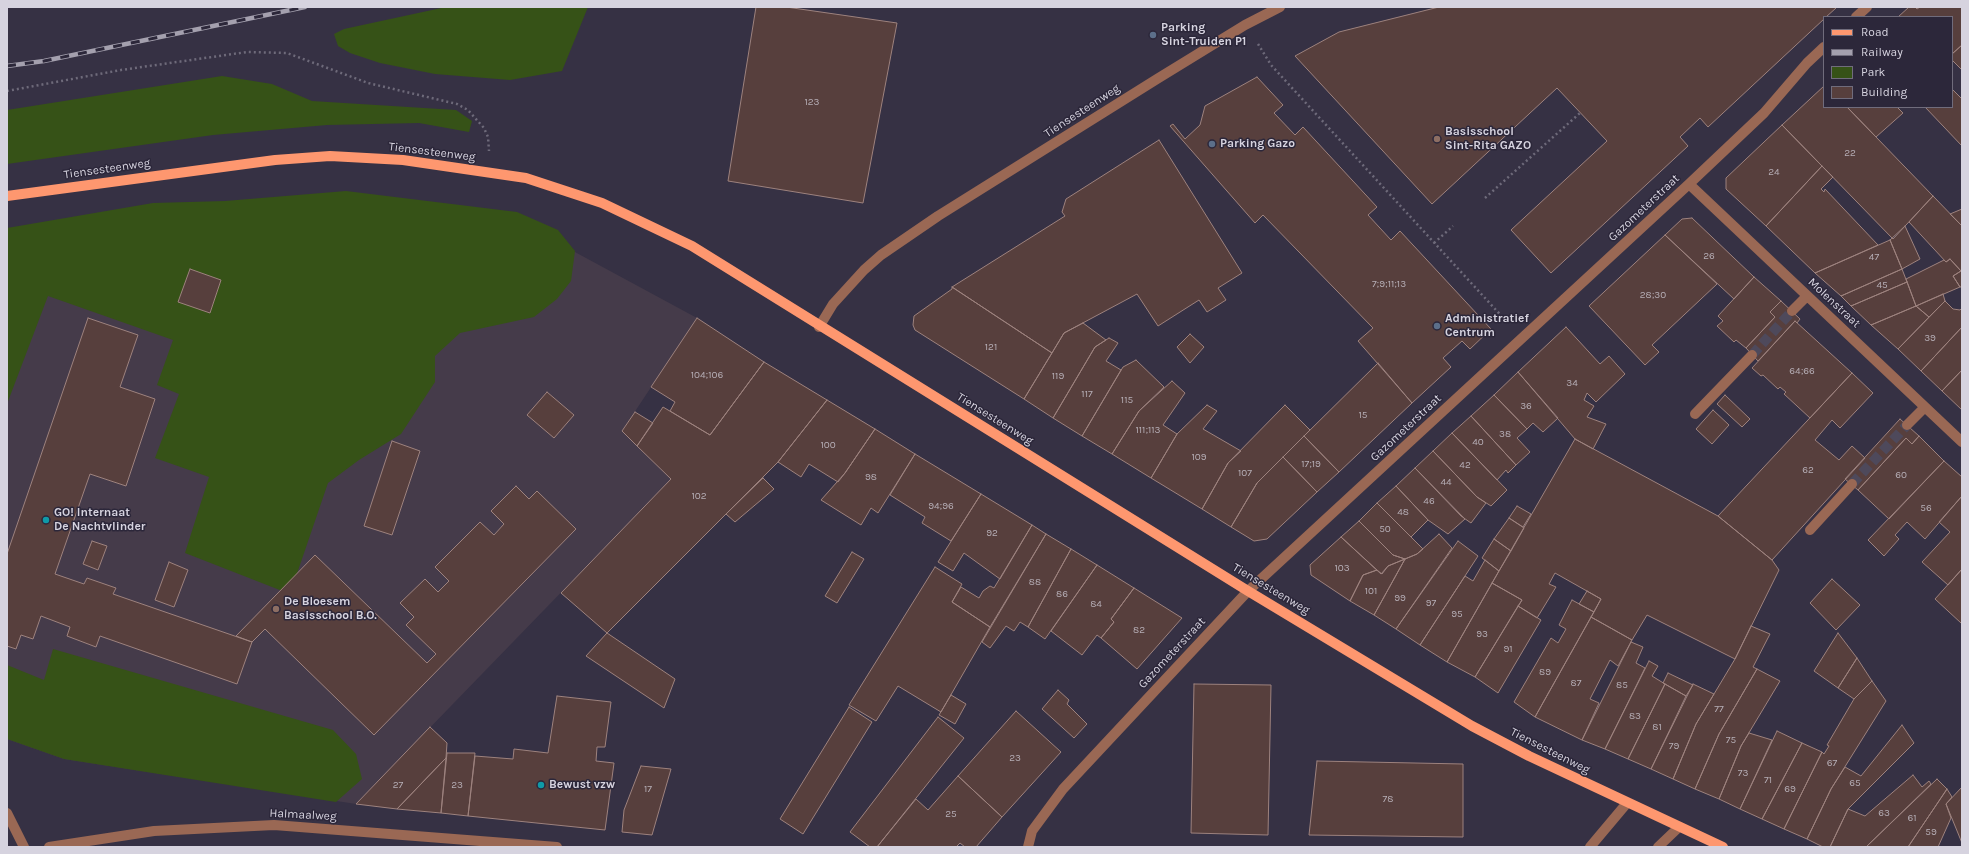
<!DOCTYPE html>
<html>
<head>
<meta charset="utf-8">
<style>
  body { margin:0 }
  #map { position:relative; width:1969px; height:854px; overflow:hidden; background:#363144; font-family:Karla,sans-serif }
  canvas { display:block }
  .frame { position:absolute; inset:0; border:8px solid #d6d3df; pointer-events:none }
  .legend { position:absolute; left:1823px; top:16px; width:130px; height:92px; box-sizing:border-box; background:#2c273a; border:1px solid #706c7c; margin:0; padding:5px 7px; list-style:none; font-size:12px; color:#d6d3df }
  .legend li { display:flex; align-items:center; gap:8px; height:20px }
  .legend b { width:20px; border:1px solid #706c7c }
</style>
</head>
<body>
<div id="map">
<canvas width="1969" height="854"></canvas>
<div class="frame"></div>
<ul class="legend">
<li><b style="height:5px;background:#fe976f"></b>Road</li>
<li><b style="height:5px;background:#a4a0ae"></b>Railway</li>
<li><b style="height:11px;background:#365217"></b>Park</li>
<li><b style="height:11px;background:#573f3d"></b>Building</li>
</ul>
</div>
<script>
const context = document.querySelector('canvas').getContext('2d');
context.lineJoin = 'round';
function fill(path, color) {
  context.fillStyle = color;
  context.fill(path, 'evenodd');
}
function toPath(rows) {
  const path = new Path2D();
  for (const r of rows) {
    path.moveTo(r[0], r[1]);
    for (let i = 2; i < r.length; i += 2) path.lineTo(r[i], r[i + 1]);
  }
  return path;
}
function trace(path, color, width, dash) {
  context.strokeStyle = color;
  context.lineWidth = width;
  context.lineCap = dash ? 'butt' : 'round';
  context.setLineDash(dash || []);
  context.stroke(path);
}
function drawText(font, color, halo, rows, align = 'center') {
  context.font = font + ' Karla,sans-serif';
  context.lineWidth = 3;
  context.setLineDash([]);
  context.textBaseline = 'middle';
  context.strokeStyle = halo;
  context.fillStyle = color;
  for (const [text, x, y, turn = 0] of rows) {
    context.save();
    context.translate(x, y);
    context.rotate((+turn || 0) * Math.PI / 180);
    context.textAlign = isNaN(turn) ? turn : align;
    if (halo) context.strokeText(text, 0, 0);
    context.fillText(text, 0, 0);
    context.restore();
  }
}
const education = toPath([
  [549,238,697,318,622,431,671,479,356,804,64,759,7,739,7,282]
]);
const green = toPath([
  [446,7,588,7,562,71,510,80,435,74,380,63,350,53,338,46,334,34,344,29],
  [222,76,272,84,312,101,456,110,472,121,469,132,419,123,327,125,213,135,7,164,7,110],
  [346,191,517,212,558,230,575,251,571,281,557,299,534,317,460,333,435,356,435,382,401,434,359,460,328,483,290,594,185,553,209,477,155,458,179,394,157,385,173,340,48,296,7,404,7,228,153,203,225,201],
  [53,649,333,730,356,754,362,779,336,802,64,759,7,739,7,665,44,680]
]);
const building = toPath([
  [756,7,786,7,897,23,863,203,728,181,756,7],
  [1439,7,1836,7,1836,8,1826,17,1824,17,1824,19,1708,127,1700,118,1680,137,1688,146,1551,273,1511,230,1607,141,1557,88,1432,204,1295,56,1339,32,1439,7],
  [1909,7,1915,7,1917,9,1920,7,1962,7,1962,45,1952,54,1952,17,1898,17,1909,7],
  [1962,45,1962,67,1961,69,1952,60,1952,54,1962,45],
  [1257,77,1283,105,1274,113,1295,135,1303,127,1377,207,1368,215,1391,240,1400,231,1491,329,1470,349,1462,341,1443,358,1451,367,1412,403,1358,341,1373,328,1263,215,1255,223,1170,126,1173,124,1185,139,1200,125,1205,106,1257,77],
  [1824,86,1824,107,1847,107,1933,196,1893,239,1782,125,1824,86],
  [1952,89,1962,99,1962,146,1925,107,1952,107,1952,89],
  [1847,107,1897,107,1903,113,1876,137,1847,107],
  [1782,125,1822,166,1766,226,1726,189,1726,178,1782,125],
  [1159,140,1242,273,1218,288,1226,300,1207,312,1199,300,1158,326,1137,294,1064,333,1052,353,952,287,1065,216,1062,212,1066,199,1159,140],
  [1822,166,1833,177,1821,189,1824,192,1825,189,1878,245,1815,273,1766,226,1822,166],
  [1933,196,1962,226,1962,287,1960,287,1953,276,1961,271,1950,259,1946,262,1909,222,1933,196],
  [1962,209,1962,226,1950,214,1962,209],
  [1692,218,1754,277,1734,299,1665,235,1682,219,1692,218],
  [1905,226,1920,259,1902,269,1890,240,1905,226],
  [1665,235,1717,284,1652,345,1659,352,1645,365,1589,306,1665,235],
  [1890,240,1902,269,1841,296,1815,273,1890,240],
  [1950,259,1961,271,1953,276,1960,287,1916,306,1906,279,1944,260,1946,262,1950,259],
  [190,269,221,280,210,313,178,302,190,269],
  [1902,269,1907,282,1851,306,1841,296,1902,269],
  [1754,277,1781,301,1770,312,1775,317,1746,348,1736,340,1734,342,1717,326,1723,321,1718,316,1754,277],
  [1907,282,1916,306,1871,325,1851,306,1907,282],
  [952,287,1052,353,1024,399,915,330,913,325,914,316,952,289,952,287],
  [1943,294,1945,301,1929,317,1916,306,1943,294],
  [1781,301,1800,319,1797,323,1795,321,1758,361,1746,348,1775,317,1770,312,1781,301],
  [1945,301,1953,309,1960,310,1962,308,1962,327,1921,371,1898,349,1945,301],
  [1916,306,1929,317,1898,349,1871,325,1916,306],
  [88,318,138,335,120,387,155,399,126,486,90,474,55,574,84,584,87,578,116,588,113,594,252,642,237,684,100,636,96,647,67,636,70,627,41,616,33,639,21,635,16,649,7,646,7,554,88,318],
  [697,318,764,362,710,435,670,411,675,402,651,387,697,318],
  [1795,321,1852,373,1810,418,1784,394,1786,392,1780,387,1778,389,1763,375,1761,376,1752,368,1795,321],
  [1083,323,1106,340,1095,347,1053,418,1024,399,1064,333,1083,323],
  [1566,327,1600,364,1609,356,1625,374,1596,402,1587,393,1584,400,1594,406,1587,417,1606,424,1593,449,1575,439,1518,372,1566,327],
  [1962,327,1962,370,1942,391,1921,371,1962,327],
  [1190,334,1204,347,1190,363,1177,347,1190,334],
  [1109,338,1118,343,1106,361,1121,370,1082,436,1053,418,1095,347,1109,338],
  [1136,360,1164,387,1139,411,1112,454,1082,436,1123,367,1136,360],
  [764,362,827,400,778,462,607,633,561,593,671,479,637,446,663,407,710,435,764,362],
  [1378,363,1412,403,1339,472,1304,436,1378,363],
  [1962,370,1962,410,1942,391,1962,370],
  [1518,372,1558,418,1543,432,1533,423,1527,429,1494,395,1518,372],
  [1852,373,1873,393,1840,428,1832,420,1815,440,1839,460,1852,446,1865,458,1772,560,1718,516,1852,373],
  [1172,381,1185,393,1163,425,1177,434,1151,478,1112,454,1139,411,1172,381],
  [547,392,574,415,554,438,527,415,547,392],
  [1494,395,1527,429,1517,438,1530,452,1516,465,1471,416,1494,395],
  [1725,395,1750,419,1742,427,1717,404,1725,395],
  [827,400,875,429,845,473,838,482,809,464,801,477,778,462,827,400],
  [1207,405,1217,411,1203,429,1241,451,1228,463,1202,509,1151,478,1177,434,1207,405],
  [1285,405,1310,430,1257,483,1231,527,1202,509,1228,463,1285,405],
  [1713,410,1729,425,1712,444,1696,429,1713,410],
  [635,412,653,423,637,446,622,431,635,412],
  [1471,416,1516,465,1508,473,1506,470,1497,480,1452,433,1471,416],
  [1900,419,1919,436,1912,444,1906,438,1858,490,1845,479,1900,419],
  [875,429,915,454,878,513,871,508,861,525,821,500,845,473,875,429],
  [1452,433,1507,490,1491,506,1477,497,1433,451,1452,433],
  [1304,436,1339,472,1317,492,1283,457,1304,436],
  [1919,436,1944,461,1889,519,1858,490,1906,438,1912,444,1919,436],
  [1575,439,1718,516,1772,560,1779,570,1735,659,1647,615,1632,640,1591,617,1601,599,1555,573,1549,584,1556,587,1537,618,1518,606,1522,600,1492,583,1575,439],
  [392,441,420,451,392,535,364,526,392,441],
  [1433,451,1477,497,1486,503,1471,523,1461,516,1415,468,1433,451],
  [915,454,981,494,951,541,922,523,925,517,890,495,915,454],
  [1283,457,1317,492,1267,539,1254,541,1231,527,1257,483,1283,457],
  [1944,461,1962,477,1962,496,1925,539,1907,522,1895,535,1899,539,1884,556,1868,540,1944,461],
  [1415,468,1465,519,1448,534,1428,520,1396,486,1415,468],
  [763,478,774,489,735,522,726,514,763,478],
  [516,486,529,499,537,491,576,529,374,735,265,629,252,642,236,636,315,555,427,663,436,654,406,625,414,617,400,603,425,579,438,592,449,581,435,567,480,522,494,535,504,524,491,511,516,486],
  [1396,486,1428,520,1411,537,1377,503,1396,486],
  [981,494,1032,525,1000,579,964,553,953,571,938,562,981,494],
  [1962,496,1962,569,1948,585,1922,562,1950,532,1939,522,1962,496],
  [1377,503,1423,549,1417,554,1405,559,1393,555,1359,521,1377,503],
  [1517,506,1531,514,1523,527,1509,518,1517,506],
  [1509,518,1524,528,1511,551,1494,539,1509,518],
  [1359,521,1393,555,1405,559,1388,566,1381,574,1341,537,1359,521],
  [1032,525,1046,534,990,627,952,602,961,587,979,598,983,591,990,586,994,588,1032,525],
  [1046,534,1071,549,1028,627,1020,622,1014,631,1006,626,990,648,982,642,1046,534],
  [1439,534,1452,548,1396,629,1374,615,1405,559,1417,554,1439,534],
  [1341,537,1377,570,1363,575,1350,601,1311,575,1310,565,1341,537],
  [1494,539,1511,551,1499,571,1482,558,1494,539],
  [92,541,107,546,98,570,83,564,92,541],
  [1458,541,1478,556,1420,645,1396,629,1458,541],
  [1071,549,1097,565,1045,639,1028,627,1071,549],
  [852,552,864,559,837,603,825,596,852,552],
  [1405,559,1374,615,1350,601,1363,575,1377,570,1382,574,1388,566,1405,559],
  [1485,560,1499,571,1447,662,1420,645,1465,576,1473,581,1485,560],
  [169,562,188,570,174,607,155,600,169,562],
  [1097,565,1134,588,1111,619,1114,622,1101,638,1097,635,1082,655,1051,631,1097,565],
  [935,567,962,584,952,602,990,627,941,712,898,686,876,721,849,705,935,567],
  [1962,569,1962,622,1961,623,1935,599,1962,569],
  [1832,579,1860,605,1836,630,1810,603,1832,579],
  [1492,583,1522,600,1475,677,1447,662,1492,583],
  [1134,588,1182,618,1137,669,1101,638,1114,622,1111,619,1134,588],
  [1587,591,1601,599,1594,612,1579,604,1587,591],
  [1572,600,1594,612,1535,717,1514,702,1551,638,1558,643,1566,629,1559,625,1572,600],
  [1518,606,1541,620,1498,693,1475,677,1518,606],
  [1591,617,1632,640,1618,666,1610,660,1590,699,1599,703,1582,740,1535,717,1591,617],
  [1751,626,1770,634,1753,667,1757,669,1719,734,1695,789,1673,779,1696,724,1735,659,1751,626],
  [607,633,675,679,664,708,586,656,607,633],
  [1838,633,1857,658,1838,688,1814,671,1838,633],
  [1631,642,1643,647,1636,663,1645,668,1605,749,1582,740,1631,642],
  [1857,658,1872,681,1854,699,1838,688,1857,658],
  [1649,661,1658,666,1652,676,1665,684,1628,759,1605,749,1649,661],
  [1757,669,1780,681,1741,746,1719,799,1695,789,1719,734,1757,669],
  [1668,673,1693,685,1686,696,1663,683,1668,673],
  [1872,681,1886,701,1831,789,1807,839,1784,829,1822,752,1824,754,1829,746,1827,745,1854,699,1872,681],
  [1194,684,1271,685,1268,835,1191,833,1194,684],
  [1665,684,1686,696,1651,769,1628,759,1665,684],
  [1693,684,1714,694,1696,724,1673,779,1651,769,1693,684],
  [1058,690,1069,700,1067,704,1087,724,1074,738,1042,709,1058,690],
  [951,695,966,704,955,724,939,715,951,695],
  [557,696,611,702,605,747,597,747,596,761,614,763,605,830,468,816,475,756,513,759,514,749,548,753,557,696],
  [849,707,872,722,803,834,780,819,849,707],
  [1016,711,1061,752,1002,817,958,776,1016,711],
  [938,717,964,738,877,847,870,847,850,832,938,717],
  [1902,725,1914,743,1848,809,1830,847,1823,847,1807,839,1831,789,1845,767,1861,776,1902,725],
  [430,727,447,743,446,758,397,809,356,804,430,727],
  [1777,731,1802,743,1762,819,1740,809,1777,731],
  [1749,733,1772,740,1740,809,1719,799,1741,746,1749,733],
  [1802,743,1822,752,1784,829,1762,819,1802,743],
  [447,753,475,753,468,816,441,813,447,753],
  [446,758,441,813,397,809,439,765,446,758],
  [1317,761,1463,764,1463,837,1309,835,1317,761],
  [641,766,671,769,652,835,622,832,624,810,641,766],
  [1913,775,1922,787,1929,781,1931,784,1866,847,1830,847,1848,809,1865,816,1913,775],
  [958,776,1002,817,976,847,965,847,960,843,956,847,877,847,916,799,928,810,958,776],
  [1937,779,1947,789,1908,847,1866,847,1937,779],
  [1962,787,1962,843,1946,804,1962,787],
  [1947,789,1952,797,1946,804,1951,818,1938,847,1908,847,1947,789]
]);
const minorTunnel = toPath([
  [1752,355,1792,311],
  [1852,484,1907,425]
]);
const path = toPath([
  [1258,44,1271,65,1507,322],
  [7,91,121,70,247,52,287,53,368,83,457,104,468,110,484,128,488,137,489,151],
  [1485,198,1580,113],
  [1434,243,1453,226]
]);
const minor = toPath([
  [1856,17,1867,7],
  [1689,184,1962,442],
  [1792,311,1807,296],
  [819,327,833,304,864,270,881,255,938,216,1157,79,1245,25,1280,7],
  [1695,414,1752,355],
  [1907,425,1925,407],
  [1810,530,1852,484],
  [7,813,24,847],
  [49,847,154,831,274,825,557,847],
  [1028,847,1032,831,1063,789,1248,591,1689,184,1764,113,1807,63,1824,47],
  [1590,847,1627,803],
  [1658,847,1679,827]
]);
const major = toPath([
  [7,196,275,160,330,156,403,160,526,178,602,203,692,246,1248,591,1472,726,1529,756,1723,847]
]);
const rail = toPath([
  [7,66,44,61,305,7]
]);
const markers = [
  [1153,35,4,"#5c6f8a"],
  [1437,139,4,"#8d6e63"],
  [1212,144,4,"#5c6f8a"],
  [1437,326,4,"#5c6f8a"],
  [46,520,4,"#0f9aa8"],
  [276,609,4,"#8d6e63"],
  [541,785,4,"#0f9aa8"]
];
const numberNames = [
  ["123",812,102],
  ["22",1850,153],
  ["24",1774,172],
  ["26",1709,256],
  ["47",1874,257],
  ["7;9;11;13",1389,284],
  ["45",1882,285],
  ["28;30",1653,295],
  ["39",1930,338],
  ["121",991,347],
  ["64;66",1802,371],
  ["104;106",707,375],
  ["119",1058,376],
  ["34",1572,383],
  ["117",1087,394],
  ["115",1127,400],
  ["36",1526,406],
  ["15",1363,415],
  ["111;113",1148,430],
  ["38",1505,434],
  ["40",1478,442],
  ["100",828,445],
  ["109",1199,457],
  ["17;19",1311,464],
  ["42",1465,465],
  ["62",1808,470],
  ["107",1245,473],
  ["60",1901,475],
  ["98",871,477],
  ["44",1446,482],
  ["102",699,496],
  ["46",1429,501],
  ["94;96",941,506],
  ["56",1926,508],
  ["48",1403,512],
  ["50",1385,529],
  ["92",992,533],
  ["103",1342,568],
  ["88",1035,582],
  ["101",1371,591],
  ["86",1062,594],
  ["99",1400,598],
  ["97",1431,603],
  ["84",1096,604],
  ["95",1457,614],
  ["82",1139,630],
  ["93",1482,634],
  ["91",1508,649],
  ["89",1545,672],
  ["87",1576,683],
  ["85",1622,685],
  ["77",1719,709],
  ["83",1635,716],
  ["81",1657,727],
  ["75",1731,740],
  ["79",1674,746],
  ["23",1015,758],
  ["67",1832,763],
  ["73",1743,773],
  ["71",1768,780],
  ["65",1855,783],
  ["27",398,785],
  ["23",457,785],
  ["17",648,789],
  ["69",1790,789],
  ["78",1388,799],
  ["63",1884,813],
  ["25",951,814],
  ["61",1912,818],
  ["59",1931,832]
];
const poiNames = [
  ["Parking",1161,28],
  ["Sint-Truiden P1",1161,42],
  ["Basisschool",1445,132],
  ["Sint-Rita GAZO",1445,146],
  ["Parking Gazo",1220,144],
  ["Administratief",1445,319],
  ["Centrum",1445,333],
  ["GO! Internaat",54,513],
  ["De Nachtvlinder",54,527],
  ["De Bloesem",284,602],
  ["Basisschool B.O.",284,616],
  ["Bewust vzw",549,785]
];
const streetNames = [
  ["Tiensesteenweg",1082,111,-33],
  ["Tiensesteenweg",432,152,7],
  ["Tiensesteenweg",107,169,-8],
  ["Gazometerstraat",1644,208,-43],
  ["Molenstraat",1834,303,43],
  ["Tiensesteenweg",995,419,32],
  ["Gazometerstraat",1406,428,-43],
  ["Tiensesteenweg",1271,589,31],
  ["Gazometerstraat",1172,653,-47],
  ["Tiensesteenweg",1550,751,27],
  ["Halmaalweg",303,815,3]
];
fill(education, '#453b4a');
fill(green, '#365217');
fill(building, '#573f3d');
trace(building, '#9d827e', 1);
trace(minorTunnel, '#4e495b', 10, [10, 5]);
trace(path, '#6e6a7a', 2.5, [2, 3]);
trace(minor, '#9a6854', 10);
trace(major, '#fe976f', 10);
trace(rail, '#a4a0ae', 4.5);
trace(rail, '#2c273a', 3, [9]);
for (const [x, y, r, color] of markers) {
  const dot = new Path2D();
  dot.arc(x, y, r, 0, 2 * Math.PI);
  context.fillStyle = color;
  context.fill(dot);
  trace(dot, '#2c273a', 1.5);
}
drawText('10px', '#b6aeb6', null, numberNames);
drawText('bold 12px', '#d6d3df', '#2c273a', poiNames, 'left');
drawText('12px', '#d6d3df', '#2c273a', streetNames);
</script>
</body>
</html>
